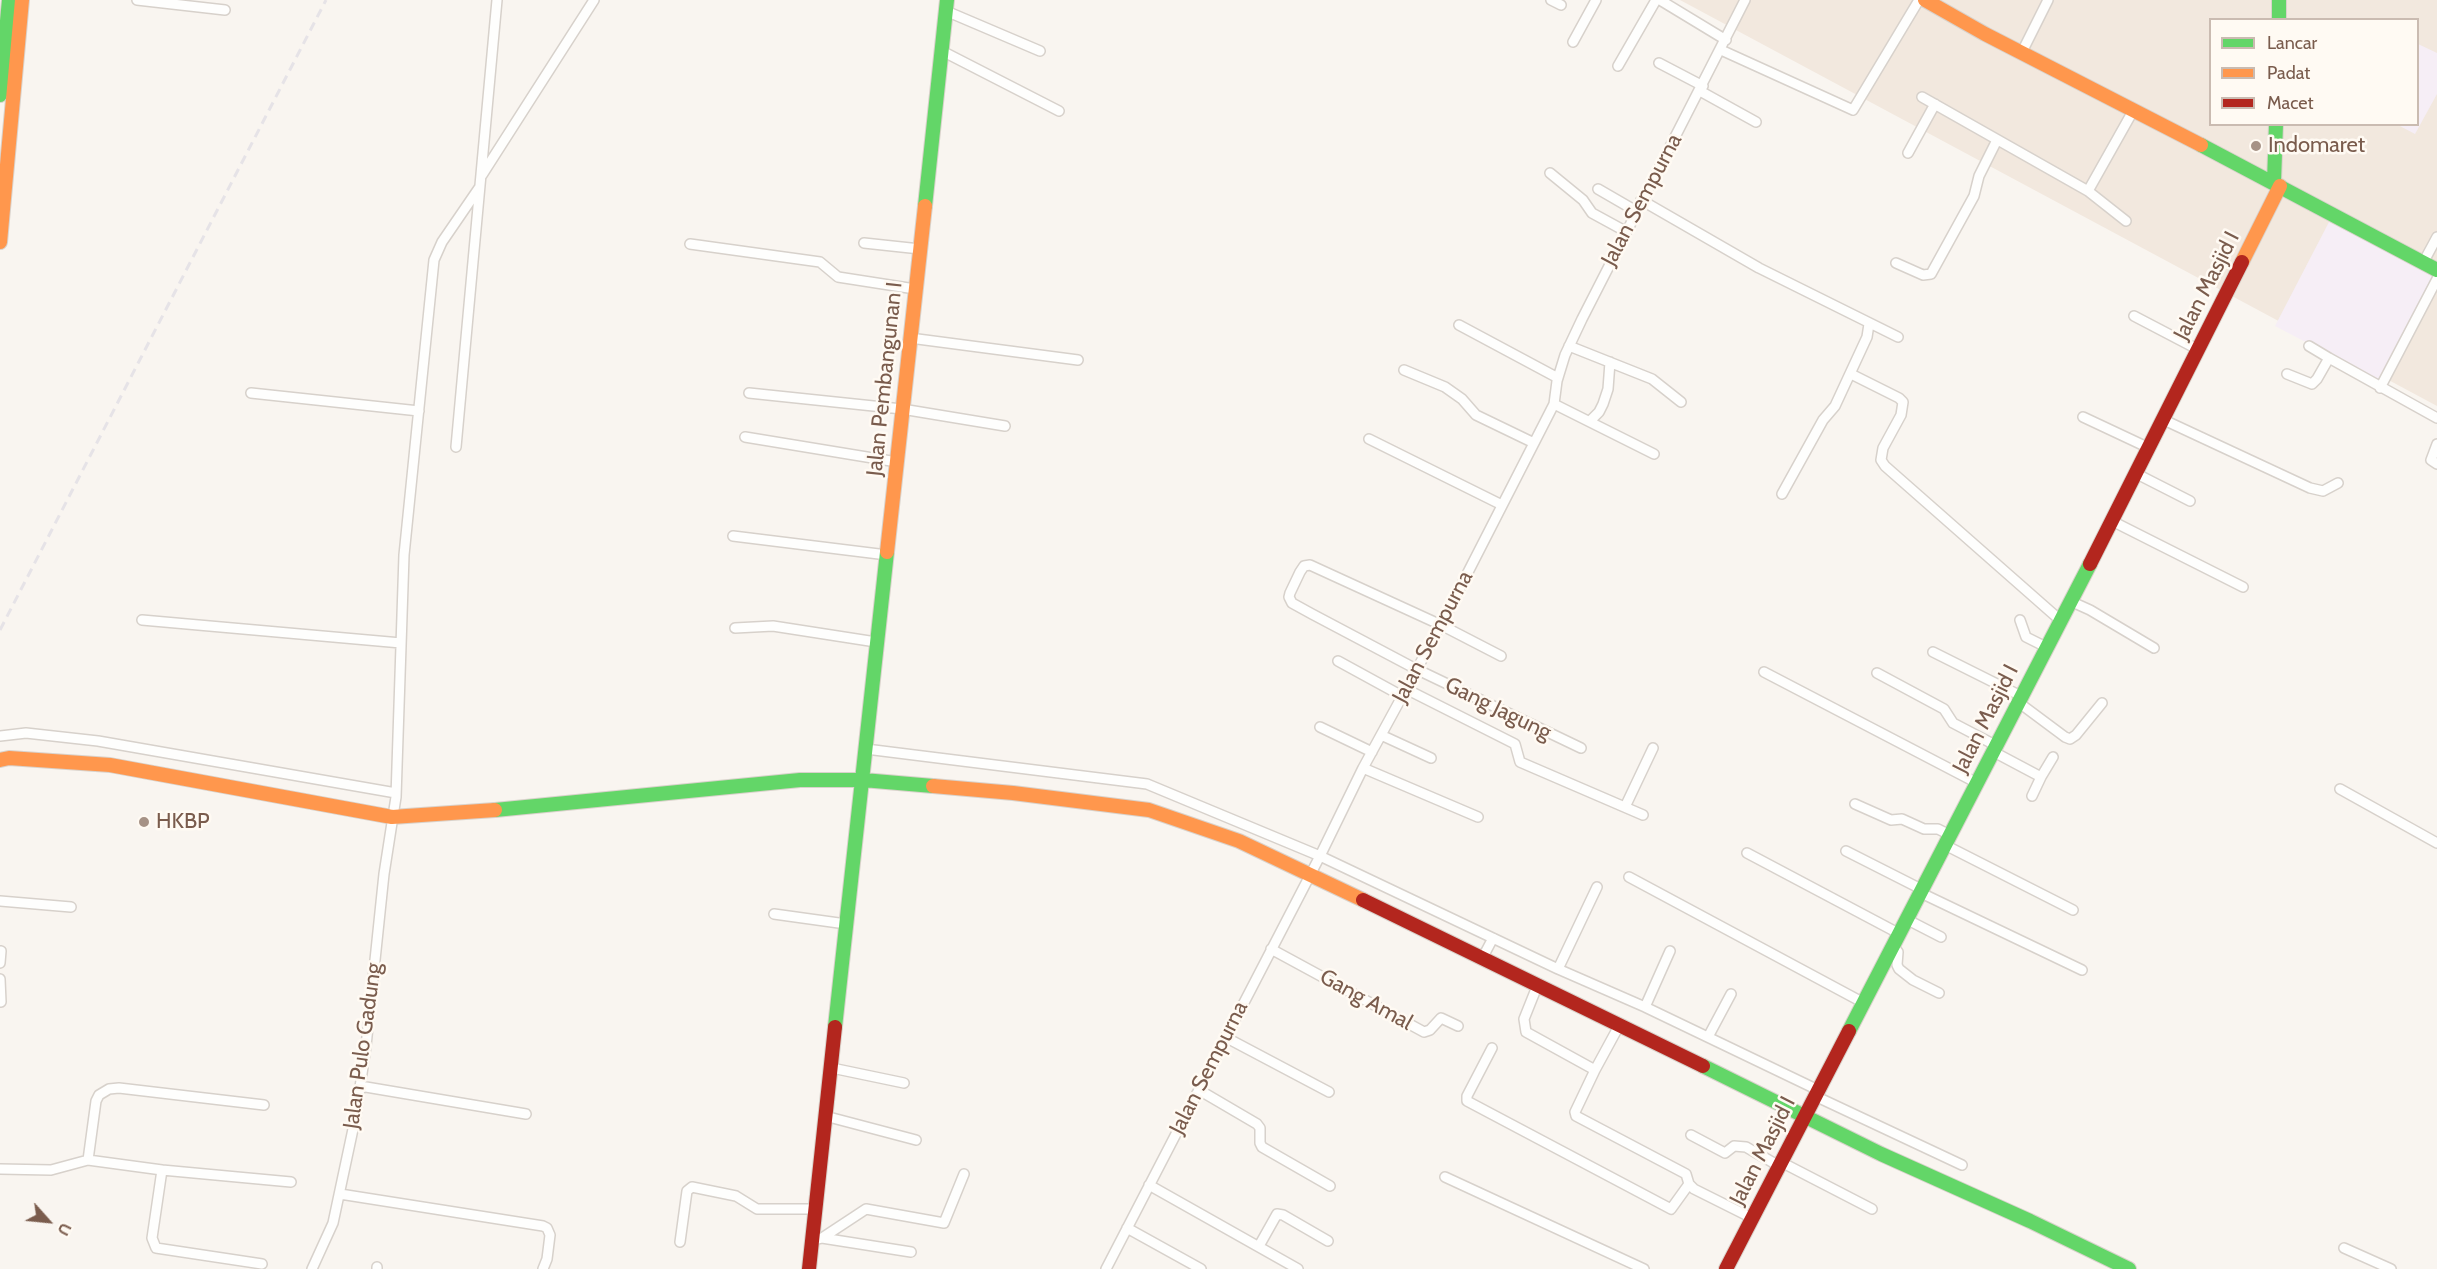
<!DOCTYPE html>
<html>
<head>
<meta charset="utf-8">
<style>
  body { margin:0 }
  #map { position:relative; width:2437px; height:1269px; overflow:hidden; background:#f9f5f0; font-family:Cabin,sans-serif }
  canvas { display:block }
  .legend { position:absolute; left:2209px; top:18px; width:210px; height:108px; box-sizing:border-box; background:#fffaf3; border:2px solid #cabbb1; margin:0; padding:8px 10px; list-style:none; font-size:18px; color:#7a5c4d }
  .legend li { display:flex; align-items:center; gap:12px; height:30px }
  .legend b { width:30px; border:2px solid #cabbb1 }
  .north { position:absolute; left:18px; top:1191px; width:60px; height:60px; -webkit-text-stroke:4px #fffaf3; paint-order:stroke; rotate:117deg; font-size:16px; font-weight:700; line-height:24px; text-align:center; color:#7a5c4d }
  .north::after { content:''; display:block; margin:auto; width:21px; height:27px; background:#7a5c4d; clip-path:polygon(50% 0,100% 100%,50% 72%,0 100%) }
</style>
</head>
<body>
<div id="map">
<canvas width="2437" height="1269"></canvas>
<ul class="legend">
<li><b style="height:8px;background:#63d668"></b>Lancar</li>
<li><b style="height:8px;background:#ff974d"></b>Padat</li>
<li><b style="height:8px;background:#b3261e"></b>Macet</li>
</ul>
<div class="north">U</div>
</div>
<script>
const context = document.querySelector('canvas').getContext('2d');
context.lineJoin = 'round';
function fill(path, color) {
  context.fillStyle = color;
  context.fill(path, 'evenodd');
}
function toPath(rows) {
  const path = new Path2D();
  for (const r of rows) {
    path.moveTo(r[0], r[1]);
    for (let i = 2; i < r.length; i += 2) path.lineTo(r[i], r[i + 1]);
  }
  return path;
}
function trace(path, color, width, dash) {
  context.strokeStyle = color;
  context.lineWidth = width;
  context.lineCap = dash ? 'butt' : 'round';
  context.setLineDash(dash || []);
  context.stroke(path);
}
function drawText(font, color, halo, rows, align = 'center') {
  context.font = font + ' Cabin,sans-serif';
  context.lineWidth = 5;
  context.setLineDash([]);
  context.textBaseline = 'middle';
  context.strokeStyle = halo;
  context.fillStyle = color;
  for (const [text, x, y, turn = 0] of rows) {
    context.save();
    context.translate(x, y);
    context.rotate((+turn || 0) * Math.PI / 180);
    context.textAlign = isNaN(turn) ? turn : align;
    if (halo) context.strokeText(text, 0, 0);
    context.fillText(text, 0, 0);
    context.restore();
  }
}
const residential = toPath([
  [1680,0,2437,0,2437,406],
  [2210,20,2418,20,2418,124,2210,124]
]);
const education = toPath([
  [2418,44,2437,53,2437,94,2415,134,2398,125,2418,124],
  [2329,222,2433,275,2378,380,2275,326]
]);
const street = toPath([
  [137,0,225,10],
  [1551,0,1561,5],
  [1660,0,1726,40],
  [946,11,1040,51],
  [1573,42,1596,0],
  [1721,50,1853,110,1919,0],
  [942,51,1059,111],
  [2022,52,2048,0],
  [1659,63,1703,86],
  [1618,66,1656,0],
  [1700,91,1756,122],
  [1922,97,2088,191,2133,111],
  [1908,153,1935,104],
  [1550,173,1583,200,1592,213,1625,231],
  [482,175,594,0],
  [1598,189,1636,211],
  [2088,191,2126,221],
  [1641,200,1759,268,1898,337],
  [864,243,920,249],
  [690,244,820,262,838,277,915,289],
  [1896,263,1923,275,1931,274,1974,196,1979,176,1997,140],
  [2423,263,2437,237],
  [2134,316,2199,350],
  [1459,325,1558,378],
  [910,338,1078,360],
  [1569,346,1652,379,1681,402],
  [2309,346,2329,358],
  [1404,370,1445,387,1462,399,1476,415,1534,443],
  [1851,374,1899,398,1903,402,1901,415,1883,448,1881,460,1885,466,2060,620],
  [2287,374,2312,384,2317,379,2329,358,2437,418],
  [2380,388,2437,279],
  [251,393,419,411],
  [749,393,902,409,1005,426],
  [1554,404,1654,454],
  [2083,417,2149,448],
  [2164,420,2310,488,2323,491,2338,483],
  [1590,421,1599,412,1603,404,1608,389,1610,362],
  [745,437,897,462],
  [1369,439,1502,505],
  [2437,444,2431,460,2437,464],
  [456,447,497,0],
  [2137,474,2190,501],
  [1782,494,1823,420,1835,406,1867,337,1869,324],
  [2112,521,2243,587],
  [733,536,887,555],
  [2070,601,2090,610,2154,648],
  [142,620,401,643],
  [2020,620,2026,637,2046,647],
  [735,628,773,626,876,642],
  [1933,652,2021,696],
  [1501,656,1441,625,1310,565,1304,566,1300,572,1290,593,1289,597,1292,603,1312,614,1416,669,1581,748],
  [1338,661,1402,696],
  [1764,672,1977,783],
  [1877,673,1944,709,1953,723,1995,745],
  [1406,689,1515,744,1520,762,1643,815],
  [2018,702,2065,737,2070,739,2076,735,2102,703],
  [1320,727,1372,752],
  [1381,735,1431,758],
  [0,736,26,733,98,741,396,793],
  [866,749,1147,784,1320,856,1558,969,1645,1007,1818,1090],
  [1992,751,2041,777,2032,796],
  [1363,768,1478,817],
  [2041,777,2053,757],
  [2340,789,2437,843],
  [1855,804,1891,820,1902,819,1924,829,1938,829,1950,835],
  [1625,807,1653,748],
  [1945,845,2073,910],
  [1846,851,1921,889],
  [1747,853,1898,933],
  [1629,877,1862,1002],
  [1919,892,2082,970],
  [0,901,71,907],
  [774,914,846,924],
  [1906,919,1941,937],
  [1892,945,1898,952,1897,965,1899,969,1913,980,1939,993],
  [1271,949,1424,1032,1430,1030,1441,1018,1458,1026],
  [1484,955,1493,938],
  [0,963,1,951],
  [1558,969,1597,887],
  [0,979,1,1002],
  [1538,984,1524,1019,1526,1032,1595,1070,1575,1112,1576,1116,1686,1174,1689,1184,1694,1189,1752,1218],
  [1645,1007,1670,951],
  [1225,1037,1329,1092],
  [1708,1037,1731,994],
  [1492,1048,1467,1096,1467,1101,1671,1209,1689,1184],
  [832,1068,904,1083],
  [1595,1070,1620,1024],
  [360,1086,526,1114],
  [1199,1090,1257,1124,1260,1128,1260,1143,1262,1147,1330,1186],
  [1815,1096,1962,1165],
  [825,1116,916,1140],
  [1691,1135,1725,1153,1734,1146,1746,1147,1779,1166],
  [88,1160,96,1101,99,1095,109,1089,119,1088,264,1105],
  [1781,1162,1872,1209],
  [0,1169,51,1170,88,1160,162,1170,291,1182],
  [162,1170,152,1238,156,1248,262,1264],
  [1445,1177,1644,1269],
  [1149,1185,1298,1269],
  [340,1194,543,1226,547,1228,550,1235,547,1259,543,1269],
  [1127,1228,1201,1269],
  [822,1238,911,1252],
  [812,1240,822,1238,866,1209,944,1223,964,1174],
  [680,1242,687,1191,692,1187,736,1196,757,1209,815,1209],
  [1259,1246,1277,1214,1283,1215,1328,1241],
  [2344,1248,2391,1269],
  [312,1269,333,1223,356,1115,366,1046,384,874,396,797,404,555,434,260,442,242,479,188],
  [377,1269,377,1267],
  [1106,1269,1320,856,1363,768,1441,625,1554,404,1557,381,1565,355,1582,319,1745,0]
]);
const fast = toPath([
  [2279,0,2279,20],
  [0,95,9,0],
  [2201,145,2437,270],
  [2274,182,2276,124],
  [925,206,947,0],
  [495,810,800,780,863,780,933,786],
  [835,1027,887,552],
  [1849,1031,2090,564],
  [1703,1066,1881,1154,2030,1221,2129,1269]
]);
const slow = toPath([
  [1925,0,1985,34,2201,145],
  [0,242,22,0],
  [2242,262,2280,186],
  [887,552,925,206],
  [0,760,9,758,110,765,392,817,495,810],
  [933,786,1013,793,1149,810,1239,841,1363,900]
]);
const jam = toPath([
  [2090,564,2242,262],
  [1363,900,1703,1066],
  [809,1269,835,1027],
  [1726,1269,1849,1031]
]);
const rail = toPath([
  [0,630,326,0]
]);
const markers = [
  [2256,146,6,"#a69286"],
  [144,822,6,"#a69286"]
];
const poiNames = [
  ["Indomaret",2268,146],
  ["HKBP",156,822]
];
const streetNames = [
  ["Jalan Sempurna",1642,200,-62],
  ["Jalan Masjid I",2207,286,-63],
  ["Jalan Pembangunan I",885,379,-84],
  ["Jalan Sempurna",1433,637,-62],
  ["Gang Jagung",1498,709,26],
  ["Jalan Masjid I",1986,719,-63],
  ["Gang Amal",1366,1000,29],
  ["Jalan Pulo Gadung",363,1046,-82],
  ["Jalan Sempurna",1209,1068,-63],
  ["Jalan Masjid I",1763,1151,-63]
];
fill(residential, '#f2e8de');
fill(education, '#f6eef6');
trace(street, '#d7d1cb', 12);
trace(fast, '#d9d2cb', 16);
trace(slow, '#d9d2cb', 16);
trace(jam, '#d9d2cb', 16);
trace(street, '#fefefd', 9);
trace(fast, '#63d668', 14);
trace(slow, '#ff974d', 14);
trace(jam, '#b3261e', 14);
trace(rail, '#e6e3e7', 3, [9, 6]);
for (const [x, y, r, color] of markers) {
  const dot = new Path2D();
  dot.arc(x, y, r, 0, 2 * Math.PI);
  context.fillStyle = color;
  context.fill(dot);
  trace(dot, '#fffaf3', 2);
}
drawText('22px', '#7a5c4d', '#fffaf3', poiNames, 'left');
drawText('22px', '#7a5c4d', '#fffaf3', streetNames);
</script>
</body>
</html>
